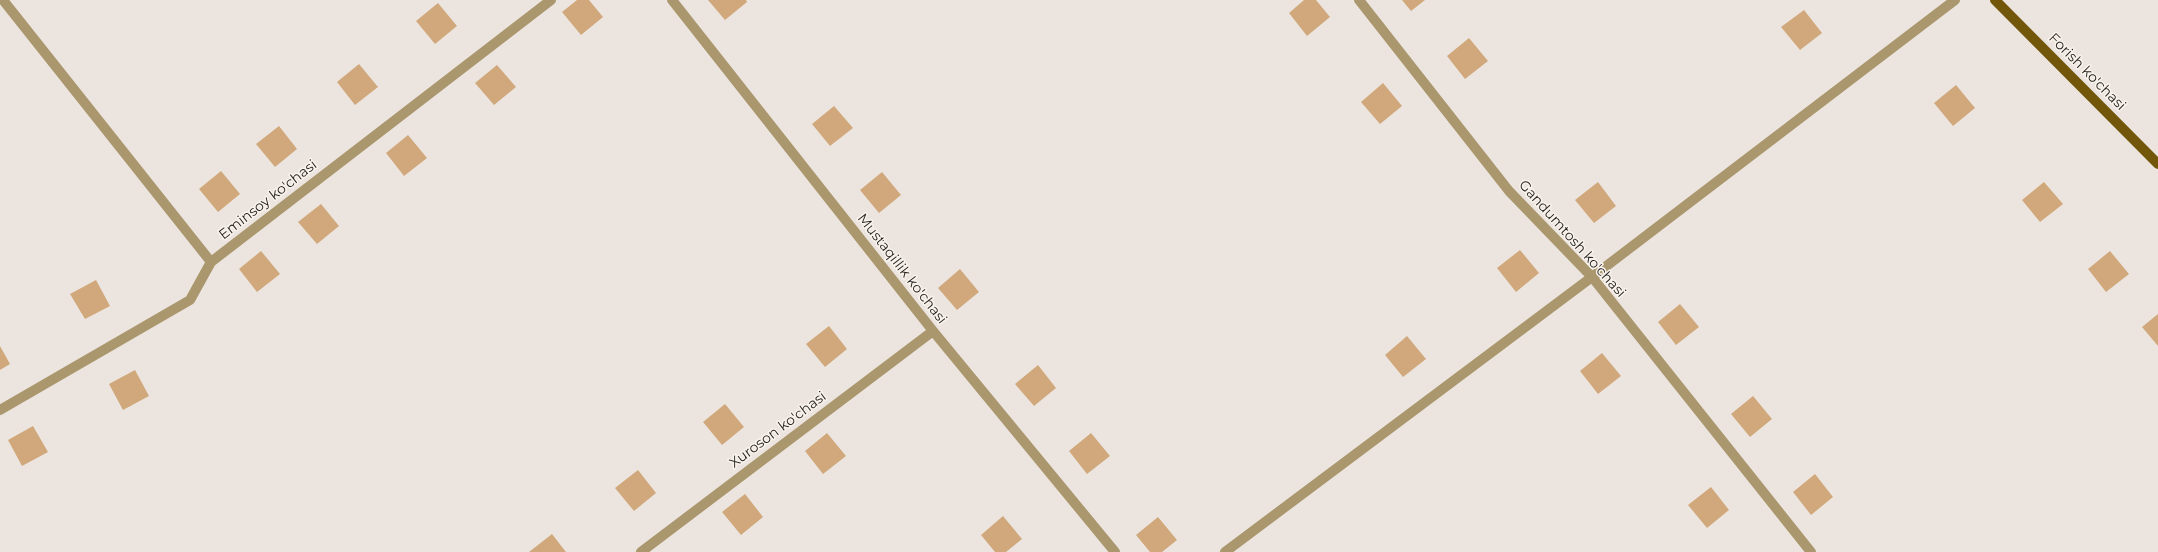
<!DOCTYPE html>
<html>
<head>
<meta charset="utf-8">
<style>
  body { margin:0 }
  canvas { display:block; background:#ece5df }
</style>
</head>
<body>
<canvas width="2158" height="552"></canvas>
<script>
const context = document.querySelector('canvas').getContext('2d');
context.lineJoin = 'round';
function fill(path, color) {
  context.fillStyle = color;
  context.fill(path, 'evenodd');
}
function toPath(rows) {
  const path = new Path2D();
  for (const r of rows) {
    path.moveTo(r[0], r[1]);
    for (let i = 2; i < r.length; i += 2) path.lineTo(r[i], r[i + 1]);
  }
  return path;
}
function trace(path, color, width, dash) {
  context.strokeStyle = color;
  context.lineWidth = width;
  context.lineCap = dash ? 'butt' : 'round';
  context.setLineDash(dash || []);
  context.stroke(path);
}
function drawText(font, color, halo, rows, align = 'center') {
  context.font = font + ' Montserrat,sans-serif';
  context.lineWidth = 3;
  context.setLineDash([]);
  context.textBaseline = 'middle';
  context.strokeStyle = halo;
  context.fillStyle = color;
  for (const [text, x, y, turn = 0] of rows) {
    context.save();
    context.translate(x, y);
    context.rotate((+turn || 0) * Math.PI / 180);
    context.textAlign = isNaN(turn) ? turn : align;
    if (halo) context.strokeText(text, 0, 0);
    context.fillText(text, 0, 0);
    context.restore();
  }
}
const building = toPath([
  [577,0,589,0,603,17,581,35,562,12],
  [708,0,746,0,747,2,725,20],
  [1304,0,1316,0,1330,17,1307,36,1289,13],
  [1402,0,1425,0,1411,11],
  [438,3,457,26,435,44,416,21],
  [1804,10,1822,33,1800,50,1781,27],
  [1469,38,1488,61,1465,79,1447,56],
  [359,64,378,87,355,105,337,82],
  [497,65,516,87,494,105,475,83],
  [1383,83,1402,106,1380,124,1361,102],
  [1956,85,1975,108,1953,126,1934,103],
  [834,106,853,128,830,146,812,124],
  [279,126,297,149,275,167,256,144],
  [408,135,427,158,404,176,386,153],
  [221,171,240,194,218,212,199,189],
  [882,172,901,195,879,213,860,190],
  [1598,182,1616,206,1594,223,1575,200],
  [2044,182,2063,204,2040,222,2022,200],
  [321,204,339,226,317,244,298,222],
  [1520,250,1539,273,1516,292,1497,268],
  [261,251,280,274,257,292,239,269],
  [2110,251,2129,274,2106,292,2088,269],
  [960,269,979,292,957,310,938,288],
  [96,280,110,306,85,319,70,294],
  [1680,304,1699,327,1676,345,1658,322],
  [2158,314,2158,346,2142,327],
  [829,326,847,349,825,367,806,344],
  [1407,336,1426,359,1403,377,1385,355],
  [0,346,10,364,0,370],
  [1602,353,1621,376,1598,394,1580,371],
  [1038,365,1056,388,1034,406,1015,384],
  [135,370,149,396,123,410,109,384],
  [1753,396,1772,419,1750,437,1731,414],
  [725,404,744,427,722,445,703,422],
  [33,426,48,452,22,466,8,440],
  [827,433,846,456,823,474,805,451],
  [1091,433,1110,456,1087,474,1069,451],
  [638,470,656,493,634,511,615,488],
  [1815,474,1833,497,1811,515,1793,492],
  [1711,487,1729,510,1707,528,1688,505],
  [745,494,763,517,741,535,722,512],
  [1003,516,1022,539,1006,552,995,552,981,535],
  [1158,517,1177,540,1162,552,1150,552,1136,535],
  [552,534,566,552,529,552]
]);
const minor = toPath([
  [3,0,211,262],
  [672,0,933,331,1115,552],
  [1359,0,1509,191,1592,277,1811,552],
  [0,410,190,300,211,262,551,0],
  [641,552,933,331],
  [1225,552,1592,277,1955,0]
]);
const major = toPath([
  [1995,0,2158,164]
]);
const streetNames = [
  ["Forish ko'chasi",2087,72,45],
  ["Eminsoy ko'chasi",268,200,-38],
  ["Gandumtosh ko'chasi",1572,239,48],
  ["Mustaqillik ko'chasi",902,269,52],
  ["Xuroson ko'chasi",778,430,-37]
];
fill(building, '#d0a87b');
trace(minor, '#ab976e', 10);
trace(major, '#725609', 10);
drawText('14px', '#211f1d', '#f9f3ec', streetNames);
</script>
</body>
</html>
